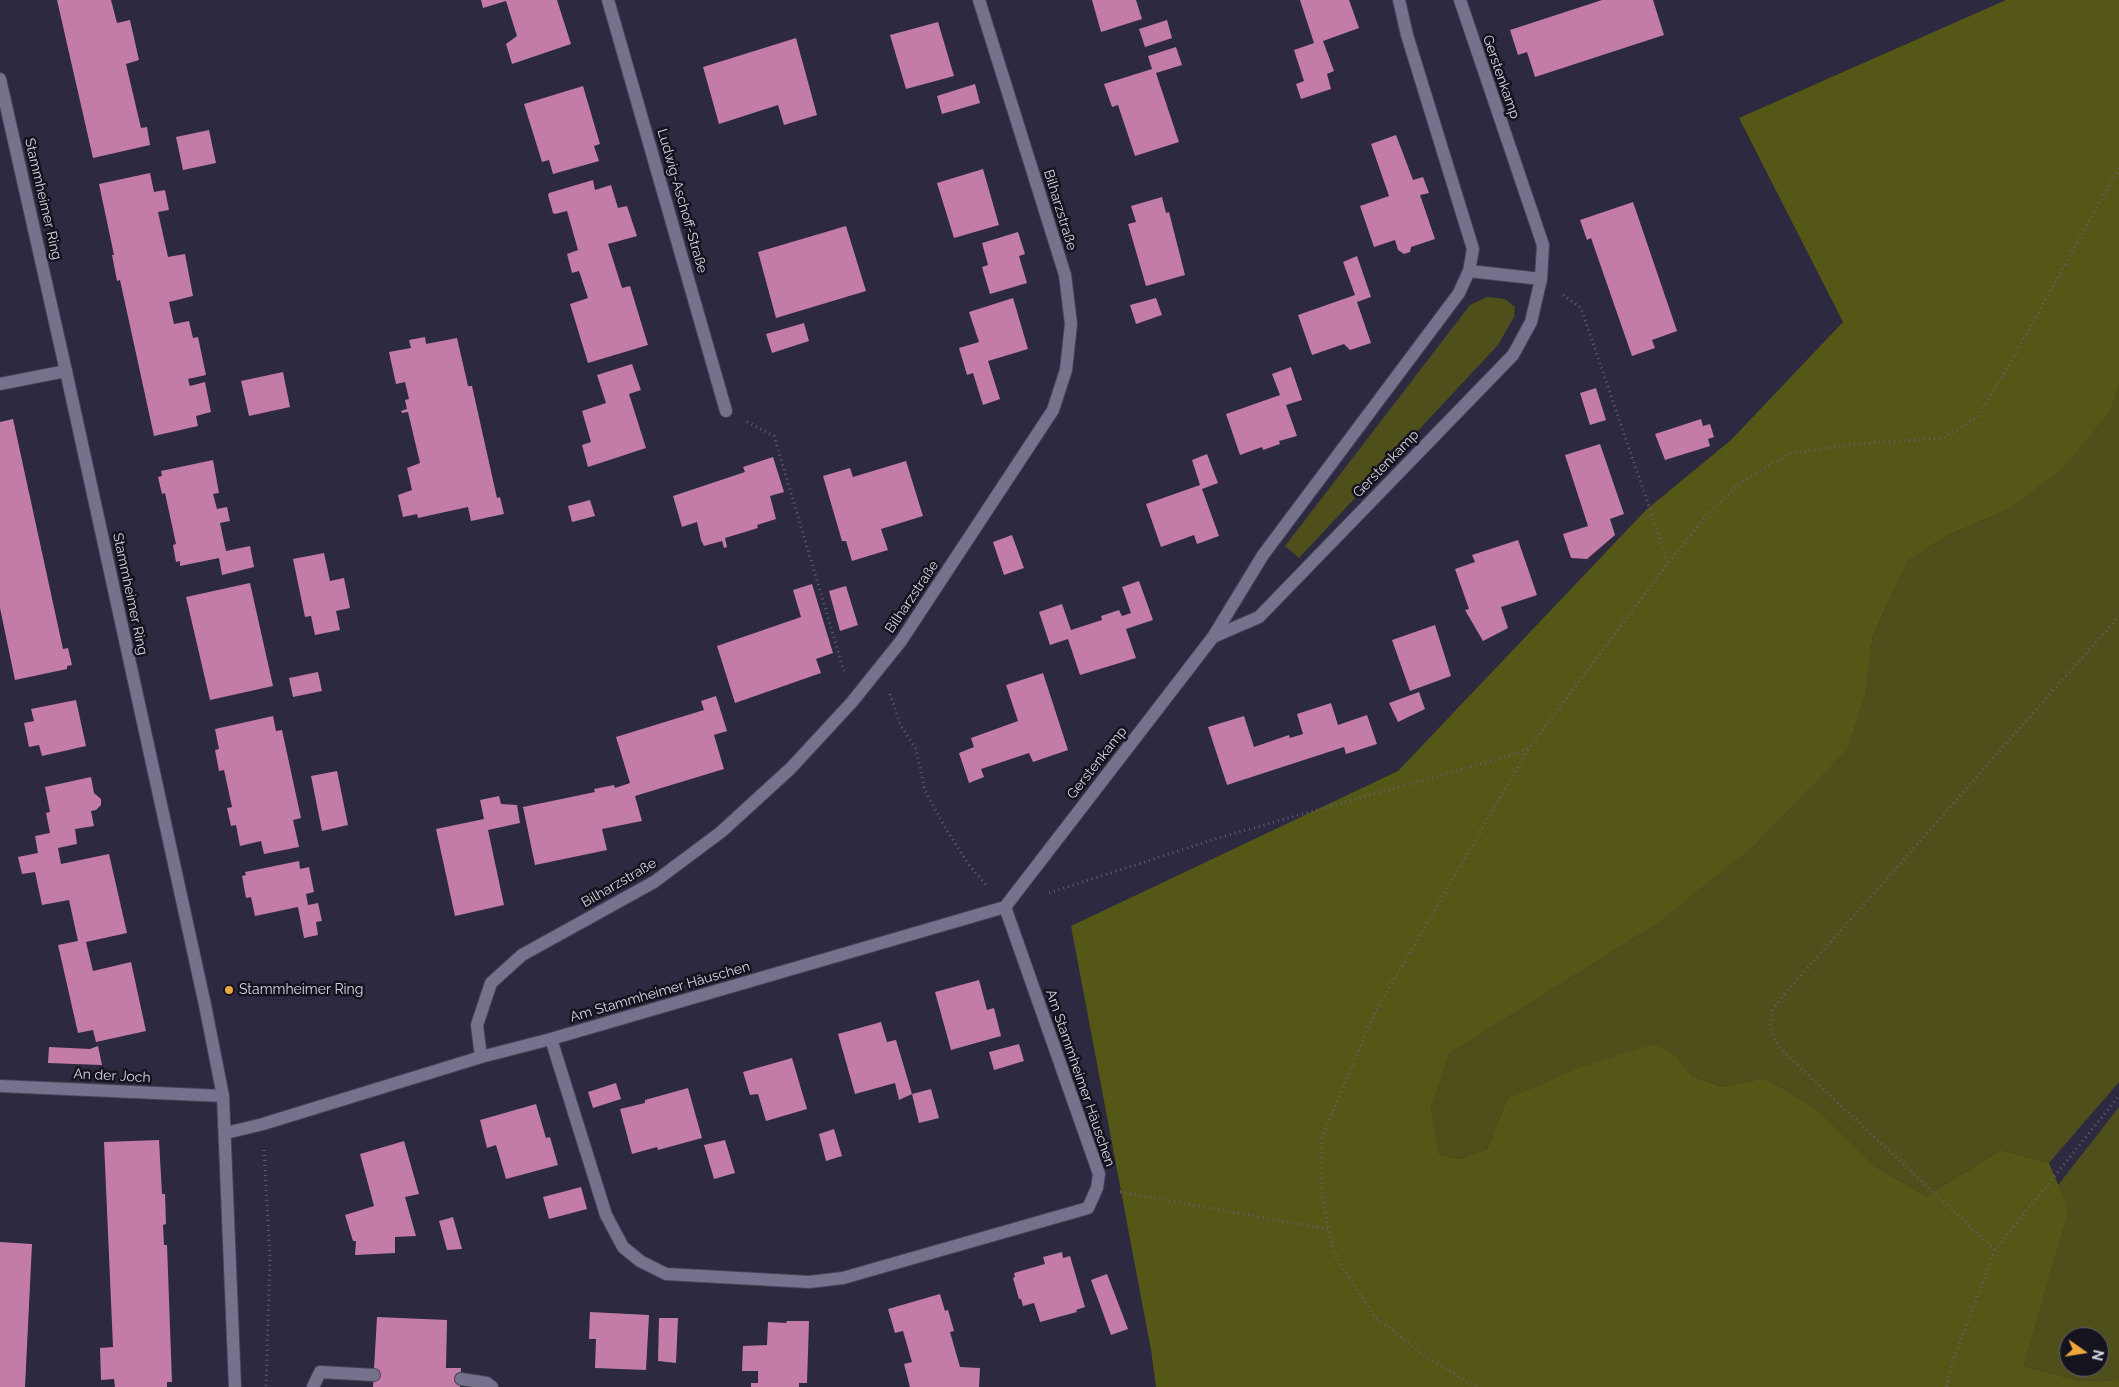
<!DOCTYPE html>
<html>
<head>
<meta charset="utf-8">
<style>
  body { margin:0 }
  #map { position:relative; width:2119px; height:1387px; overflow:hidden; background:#2c2940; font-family:Raleway,sans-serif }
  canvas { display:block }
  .north { position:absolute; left:2059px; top:1327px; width:50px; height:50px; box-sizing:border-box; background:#15131e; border:1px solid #62606d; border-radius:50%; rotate:103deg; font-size:14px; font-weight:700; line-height:20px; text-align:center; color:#d5d4e3 }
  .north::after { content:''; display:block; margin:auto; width:18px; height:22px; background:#efa73d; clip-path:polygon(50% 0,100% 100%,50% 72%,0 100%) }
</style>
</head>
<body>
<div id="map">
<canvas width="2119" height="1387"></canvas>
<div class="north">N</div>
</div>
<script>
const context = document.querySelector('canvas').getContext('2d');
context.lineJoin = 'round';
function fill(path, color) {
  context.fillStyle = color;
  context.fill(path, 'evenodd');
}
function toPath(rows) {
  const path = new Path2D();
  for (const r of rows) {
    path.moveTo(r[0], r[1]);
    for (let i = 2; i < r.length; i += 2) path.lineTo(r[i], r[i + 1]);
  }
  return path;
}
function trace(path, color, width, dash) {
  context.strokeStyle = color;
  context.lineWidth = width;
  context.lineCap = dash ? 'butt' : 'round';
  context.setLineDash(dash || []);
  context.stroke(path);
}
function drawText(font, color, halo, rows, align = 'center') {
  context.font = font + ' Raleway,sans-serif';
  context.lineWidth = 5;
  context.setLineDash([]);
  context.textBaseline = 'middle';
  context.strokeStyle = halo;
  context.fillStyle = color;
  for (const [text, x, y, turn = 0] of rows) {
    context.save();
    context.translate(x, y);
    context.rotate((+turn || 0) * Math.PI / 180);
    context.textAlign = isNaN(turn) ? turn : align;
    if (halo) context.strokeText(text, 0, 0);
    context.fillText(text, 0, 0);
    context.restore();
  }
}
const green = toPath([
  [1487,297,1505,299,1515,307,1514,317,1498,345,1299,558,1285,546,1470,305],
  [2119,385,2119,1082,2049,1163,2001,1150,1926,1196,1876,1167,1819,1111,1765,1078,1722,1087,1692,1076,1678,1057,1507,1099,1487,1149,1459,1159,1439,1154,1431,1108,1449,1054,1660,922,1754,846,1848,749,1866,693,1873,635,1908,561,1946,536,2007,510,2111,409],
  [2119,1107,2119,1380,2080,1381,2024,1366,2069,1210,2058,1185],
  [2069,1337,2099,1337,2099,1367,2069,1367]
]);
const forest = toPath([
  [2006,0,2119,0,2119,385,2111,409,2063,468,2007,510,1946,536,1908,561,1873,635,1866,693,1848,749,1754,846,1660,922,1449,1054,1431,1108,1439,1154,1459,1159,1487,1149,1507,1099,1582,1067,1653,1044,1678,1057,1692,1076,1722,1087,1765,1078,1819,1111,1876,1167,1926,1196,2001,1150,2049,1163,2069,1210,2024,1366,2080,1381,2119,1380,2119,1387,1156,1387,1151,1350,1071,926,1398,771,1646,510,1731,440,1843,322,1739,118]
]);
const building = toPath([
  [57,0,111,0,117,23,130,20,139,60,126,64,141,128,147,127,150,145,93,158],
  [481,0,557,0,571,44,512,64,506,44,517,36,506,1,483,8],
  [1092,0,1136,0,1142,19,1101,32],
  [1300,0,1349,0,1359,28,1323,41,1334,71,1327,74,1331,89,1301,99,1296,84,1304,81,1294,50,1314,43],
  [1602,0,1653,0,1664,35,1535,77,1527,52,1518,55,1510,30],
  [1167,20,1172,38,1145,47,1139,29],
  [938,22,954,76,906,89,890,35],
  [796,38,817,115,784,125,778,105,719,124,703,67],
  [1176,47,1182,65,1156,73,1179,142,1135,156,1118,105,1112,107,1104,84,1152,69,1148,56],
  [975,84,980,103,942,114,937,96],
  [583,86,600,144,594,146,599,161,553,174,549,160,542,162,524,104],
  [209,130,216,163,183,170,176,137],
  [1396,135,1413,180,1423,177,1429,193,1420,195,1435,239,1411,247,1410,252,1404,254,1398,250,1395,240,1374,247,1360,206,1389,196,1371,144],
  [983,169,999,225,954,238,937,183],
  [150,173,154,192,165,190,169,210,158,212,168,257,185,254,193,296,169,302,174,324,189,321,193,338,198,337,206,375,188,379,190,386,205,382,211,412,196,416,198,426,154,436,120,280,117,281,112,255,114,255,99,184],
  [593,180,595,190,611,185,618,208,627,206,637,236,608,244,622,288,630,286,648,345,588,363,570,304,588,298,579,271,572,273,567,254,578,250,567,211,555,214,553,213,548,195,549,193],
  [1162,197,1166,213,1169,212,1185,275,1146,286,1128,224,1136,222,1131,206],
  [1633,202,1677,331,1652,340,1655,348,1632,356,1591,238,1587,240,1580,220],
  [846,226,866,291,776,318,758,252],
  [1018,232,1025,254,1019,256,1027,283,990,294,982,267,988,265,982,243],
  [1357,256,1371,297,1357,302,1371,343,1350,350,1344,344,1312,355,1298,315,1355,295,1343,262],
  [1013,298,1028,349,988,361,1000,399,983,405,973,373,967,375,959,348,979,342,969,312],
  [1156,298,1162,315,1136,324,1130,305],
  [804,323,809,341,772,353,766,334],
  [425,337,426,344,457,338,468,386,472,386,497,498,500,497,504,514,471,521,468,507,418,518,417,514,403,517,398,495,412,490,407,468,420,463,408,412,402,413,401,411,407,409,405,400,409,399,405,382,396,384,389,352,411,348,409,340],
  [632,364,641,390,629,394,646,448,588,467,582,445,591,442,582,411,606,403,597,375],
  [1291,367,1302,400,1286,405,1297,436,1279,441,1280,444,1263,450,1262,447,1240,455,1226,414,1280,395,1272,374],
  [283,372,290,407,249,416,241,381],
  [1596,388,1606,420,1590,425,1580,393],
  [13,419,63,649,68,648,72,665,67,666,67,669,15,680,0,608,0,422],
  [1701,419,1703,426,1710,424,1714,437,1708,439,1710,446,1665,460,1655,434],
  [1600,444,1624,514,1610,519,1615,535,1587,559,1571,558,1563,534,1588,526,1565,455],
  [1207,454,1218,483,1202,489,1219,536,1197,544,1194,535,1161,547,1146,504,1200,485,1192,460],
  [773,457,784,492,770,496,776,519,757,525,758,528,725,538,727,547,724,548,722,541,704,546,701,540,697,522,682,527,673,496,745,472,743,467],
  [213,460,219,493,213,494,217,509,227,507,230,521,220,523,226,551,250,546,254,567,222,575,219,558,180,566,180,561,176,562,173,545,176,544,165,493,162,494,158,477,162,476,161,471],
  [906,461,923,516,881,529,888,550,852,561,846,541,842,541,823,476,850,468,853,477],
  [590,500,595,516,572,522,568,506],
  [1012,535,1024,568,1004,575,993,542],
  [1518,540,1537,595,1501,607,1508,628,1483,641,1465,610,1469,609,1455,569,1475,562,1472,555],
  [324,553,330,581,344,578,350,608,336,611,340,630,315,635,311,616,305,617,293,559],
  [1139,581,1153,620,1126,629,1136,658,1080,675,1068,639,1050,645,1039,612,1062,604,1071,630,1102,620,1101,616,1119,610,1122,616,1131,613,1122,587],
  [250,583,273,686,210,700,186,597],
  [812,584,833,653,816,659,821,673,735,703,717,646,801,617,793,590],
  [846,586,858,625,840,631,829,591],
  [1435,625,1451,676,1410,691,1392,640],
  [318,672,322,691,293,697,289,678],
  [1043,673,1068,750,1033,762,1029,753,981,769,984,777,969,783,959,753,974,747,971,738,1018,721,1006,685],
  [1419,692,1425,709,1398,722,1389,703],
  [716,696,727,731,714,735,724,769,635,796,642,821,602,829,607,850,535,865,523,807,595,792,594,789,614,785,615,788,630,783,616,737,704,710,701,701],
  [76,700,86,746,42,756,39,745,29,747,24,723,34,721,31,709],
  [1331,703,1338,725,1367,715,1377,744,1346,754,1344,747,1227,785,1208,727,1244,716,1254,747,1289,735,1290,738,1303,734,1297,714],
  [273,716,276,731,282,730,301,818,293,820,299,847,264,854,261,841,240,846,236,825,231,826,227,808,232,807,224,770,219,771,215,750,219,749,215,729],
  [337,771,348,825,322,831,311,776],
  [91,777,94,793,101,799,101,805,96,810,91,811,94,826,75,829,77,844,58,848,61,864,109,854,127,933,86,942,93,971,131,962,146,1031,96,1042,93,1030,78,1033,58,945,78,941,69,900,42,905,35,872,22,874,18,857,38,853,35,836,50,833,46,813,50,812,45,787],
  [499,796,501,804,517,805,520,823,488,830,504,905,455,916,436,829,484,819,480,800],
  [299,861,300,869,309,867,314,892,306,894,308,905,318,903,322,921,316,922,318,935,304,938,298,907,255,916,251,897,246,898,242,876,246,875,245,872],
  [979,980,987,1010,994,1008,1001,1036,951,1050,935,992],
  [881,1022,887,1042,896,1040,912,1094,899,1100,895,1083,855,1094,838,1034],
  [1019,1044,1024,1061,994,1070,989,1052],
  [98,1046,102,1065,48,1063,49,1047,90,1049],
  [792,1058,807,1109,766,1121,758,1094,750,1095,743,1072],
  [616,1083,621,1099,593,1108,588,1092],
  [688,1088,702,1138,658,1150,657,1147,632,1154,620,1109,645,1103,645,1100],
  [931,1089,939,1118,919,1123,912,1094],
  [536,1104,546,1138,550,1137,558,1165,506,1179,496,1145,487,1148,480,1120],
  [834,1129,842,1156,826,1161,819,1134],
  [159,1140,162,1194,165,1194,166,1224,163,1225,164,1245,167,1245,172,1382,167,1382,167,1387,115,1387,114,1379,101,1380,100,1348,113,1347,104,1142],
  [725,1140,735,1173,714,1179,704,1145],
  [404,1141,419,1194,405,1197,416,1236,395,1237,395,1253,355,1255,356,1241,353,1241,345,1215,374,1206,360,1154],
  [581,1187,587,1209,549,1219,543,1197],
  [453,1217,462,1249,447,1250,439,1221],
  [0,1242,32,1244,25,1387,0,1387],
  [1062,1252,1063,1258,1070,1256,1085,1307,1076,1310,1077,1312,1040,1322,1034,1303,1023,1306,1021,1299,1019,1299,1013,1278,1015,1277,1014,1273,1045,1264,1043,1257],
  [1107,1274,1128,1329,1111,1335,1091,1280],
  [940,1294,945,1311,948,1310,954,1331,950,1332,960,1367,980,1368,979,1387,910,1387,904,1364,912,1362,903,1331,895,1333,888,1309],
  [590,1312,649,1315,646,1370,595,1368,596,1339,589,1339],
  [377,1317,447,1320,446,1368,461,1368,460,1387,373,1387],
  [659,1318,678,1318,676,1363,658,1361],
  [787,1321,809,1321,807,1383,799,1383,799,1387,751,1387,751,1383,758,1383,758,1371,742,1371,743,1346,767,1345,768,1322,786,1323]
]);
const path = toPath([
  [1563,295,1581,308,1668,562],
  [747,422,774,436,844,671],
  [890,694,901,726,916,749,925,791,946,829,969,865,987,886],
  [1049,893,1218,838,1512,755,1528,748],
  [264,1150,270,1257,266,1387],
  [1120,1192,1328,1229],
  [1995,1250,1786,1054,1775,1041,1770,1026,1773,1009,1783,996,2119,616],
  [1476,1387,1423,1355,1374,1316,1334,1253,1322,1196,1322,1138,1373,1016,1529,748,1668,563,1712,509,1744,480,1791,453,1855,444,1943,438,1978,417,2012,360,2119,168],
  [1947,1387,1950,1368,1995,1250,2119,1096]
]);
const service = toPath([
  [461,1379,487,1383,492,1387],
  [313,1387,320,1372,374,1375]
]);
const minor = toPath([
  [608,0,726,411],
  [1469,271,1541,279],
  [0,384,66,371],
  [1213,637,1259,617,1513,355,1531,322,1541,279,1543,245,1460,0],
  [1005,907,1213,637,1263,555,1459,293,1469,271,1473,249,1407,35,1399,0],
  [551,1039,606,1215,623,1247,640,1261,666,1274,809,1282,843,1278,1088,1208,1097,1188,1099,1174,1005,907],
  [481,1057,477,1025,491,983,522,955,654,882,721,832,791,768,852,702,901,641,1053,410,1066,370,1071,324,1065,275,979,0],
  [0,1086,223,1096],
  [226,1133,263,1124,481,1057,551,1039,1005,907]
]);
const tertiary = toPath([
  [0,79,66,371,205,1005,223,1096,235,1387]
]);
const markers = [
  [229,990,5,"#efa73d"]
];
const streetNames = [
  ["Gerstenkamp",1501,77,71],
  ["Stammheimer Ring",43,199,77],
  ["Ludwig-Aschoff-Straße",682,201,74],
  ["Bilharzstraße",1060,210,73],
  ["Gerstenkamp",1386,464,-46],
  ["Stammheimer Ring",130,594,78],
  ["Bilharzstraße",912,597,-56],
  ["Gerstenkamp",1097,763,-52],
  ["Bilharzstraße",619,883,-30],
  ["Am Stammheimer Häuschen",660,992,-16],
  ["An der Joch",112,1076,3],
  ["Am Stammheimer Häuschen",1080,1078,71]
];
const poiNames = [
  ["Stammheimer Ring",239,990]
];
fill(green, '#4e4f1b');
fill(forest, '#555716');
fill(building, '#c37ca8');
trace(service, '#474457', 14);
trace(minor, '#474457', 14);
trace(tertiary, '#474457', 14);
trace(path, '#625f74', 3, [1, 4]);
trace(service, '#75728d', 12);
trace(minor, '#75728d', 12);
trace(tertiary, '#75728d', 12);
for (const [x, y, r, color] of markers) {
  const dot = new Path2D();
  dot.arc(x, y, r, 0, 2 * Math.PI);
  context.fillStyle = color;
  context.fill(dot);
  trace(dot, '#15131e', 2);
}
drawText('14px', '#d5d4e3', '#15131e', streetNames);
drawText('14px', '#d5d4e3', '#15131e', poiNames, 'left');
</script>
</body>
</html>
